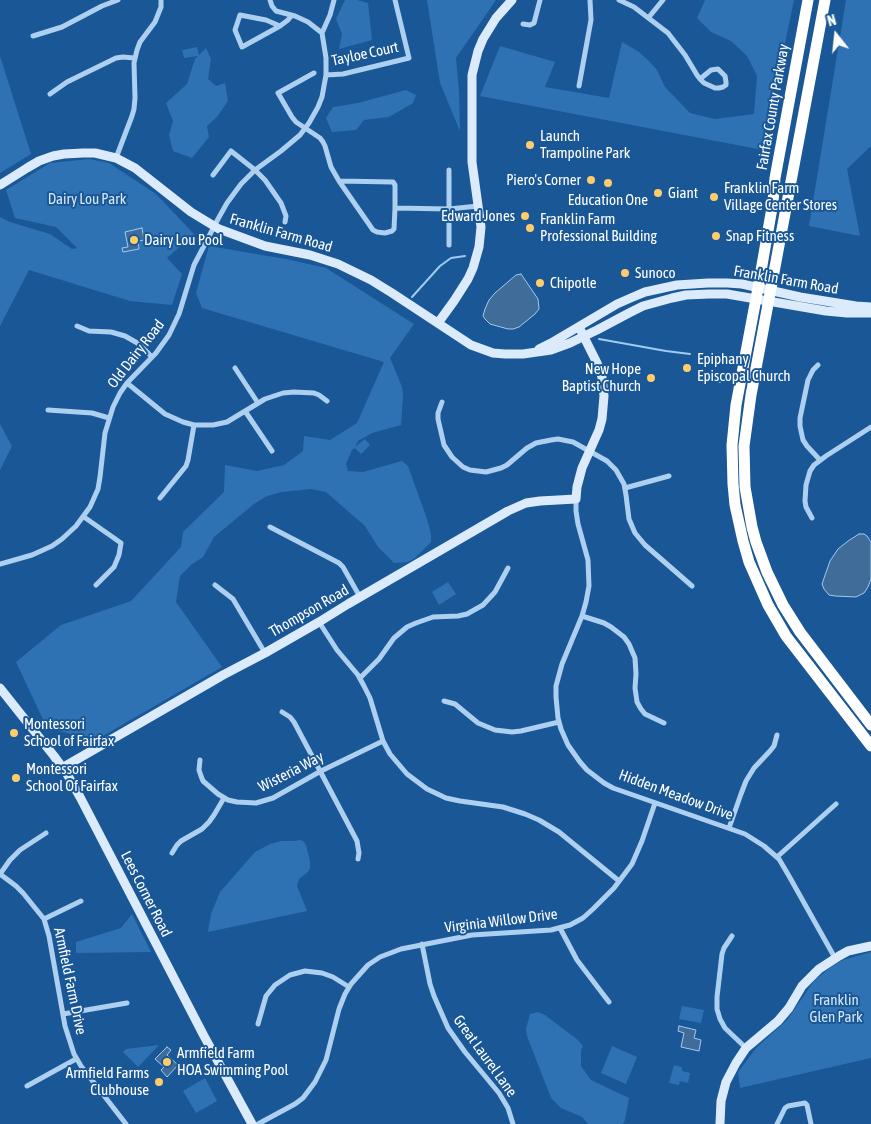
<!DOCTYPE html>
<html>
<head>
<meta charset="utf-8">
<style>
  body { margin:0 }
  #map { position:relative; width:871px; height:1124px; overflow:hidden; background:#1a5796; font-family:"Asap Condensed",sans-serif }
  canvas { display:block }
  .north { position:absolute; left:811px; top:10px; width:50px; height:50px; -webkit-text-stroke:4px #1a5796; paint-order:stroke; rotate:344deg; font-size:14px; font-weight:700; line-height:20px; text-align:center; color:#fff }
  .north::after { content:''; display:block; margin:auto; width:18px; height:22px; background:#fff; clip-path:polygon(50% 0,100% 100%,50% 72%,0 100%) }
</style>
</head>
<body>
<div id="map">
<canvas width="871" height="1124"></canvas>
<div class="north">N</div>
</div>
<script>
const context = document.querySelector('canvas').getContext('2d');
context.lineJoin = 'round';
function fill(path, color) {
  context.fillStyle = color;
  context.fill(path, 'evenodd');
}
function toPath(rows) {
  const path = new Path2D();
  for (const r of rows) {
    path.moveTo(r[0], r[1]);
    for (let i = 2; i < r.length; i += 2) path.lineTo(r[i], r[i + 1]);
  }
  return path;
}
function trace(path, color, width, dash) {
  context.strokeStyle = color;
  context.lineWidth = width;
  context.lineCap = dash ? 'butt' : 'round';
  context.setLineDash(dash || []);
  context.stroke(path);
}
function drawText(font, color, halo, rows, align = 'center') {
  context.font = font + ' "Asap Condensed",sans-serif';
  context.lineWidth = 4;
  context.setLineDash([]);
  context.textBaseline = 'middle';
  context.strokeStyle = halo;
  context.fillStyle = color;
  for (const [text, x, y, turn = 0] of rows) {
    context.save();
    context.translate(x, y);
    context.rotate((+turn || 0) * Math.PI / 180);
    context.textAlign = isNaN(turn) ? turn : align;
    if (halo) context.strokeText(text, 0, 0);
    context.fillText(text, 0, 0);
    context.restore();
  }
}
const green = toPath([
  [345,0,357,0,368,3,372,40,339,49,342,34,336,19],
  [427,0,496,0,456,58,459,92,460,131,440,83],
  [705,0,794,0,763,150,480,96,500,46,555,62,545,87,609,98,622,42,639,52,648,60,657,70,665,87,690,113,715,119,754,114,757,76,747,56,731,41,711,32,697,18],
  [846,0,871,0,871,146,847,169,860,236,809,226],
  [197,47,199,55,206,48,211,59,208,79,216,86,225,83,228,101,217,117,207,126,209,137,192,158,173,151,169,135,173,121,166,103,187,84,195,59,198,56,184,58,182,50],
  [0,56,31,154,0,173],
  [406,90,416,95,413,103,389,117,364,120,356,130,332,132,326,118,333,107,358,103],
  [89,159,109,163,156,194,194,234,167,258,182,274,172,305,130,301,29,270,0,326,0,217,10,222,50,234,72,249,77,248,56,227,15,218,6,190,50,163],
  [209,246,286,259,326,268,414,324,390,358,402,387,403,395,401,425,372,433,358,441,355,447,365,439,370,445,361,454,355,448,352,450,346,464,348,471,363,472,402,461,408,466,427,519,431,534,431,542,415,558,408,562,394,563,378,547,365,526,326,492,311,489,282,492,267,496,254,504,214,537,203,557,191,565,180,576,176,602,222,667,96,740,47,728,16,662,61,625,131,601,181,547,183,532,224,492,225,465,257,471,284,465,303,451,304,436,330,440,357,423,384,362,202,308,196,293],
  [0,424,12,446,0,470],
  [448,582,456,594,439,605,432,592],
  [301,840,304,842,306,845,310,861,310,868,308,872,299,879,297,886,307,911,208,932,211,914,220,892,255,852,270,844,281,841,293,841],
  [132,914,151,952,76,953,76,942,121,928],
  [871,952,871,1058,740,1088,738,1072,741,1068,757,1047,787,1020,814,981,832,966,843,960],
  [682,1006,704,1010,701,1023,679,1019],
  [538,1012,545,1015,578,1040,583,1046,581,1050,581,1066,591,1080,629,1098,625,1120,623,1124,588,1124,582,1117,561,1108,551,1098,527,1036,526,1029,530,1014],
  [159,1045,138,1067,123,1052,126,1049],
  [612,1046,637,1057,626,1084,601,1073],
  [674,1065,682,1067,682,1071,690,1073,688,1083,680,1081,679,1085,669,1083],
  [205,1078,217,1101,196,1113,183,1091]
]);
const water = toPath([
  [142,228,144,240,138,241,139,249,123,252,122,248,128,247,125,232,142,228],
  [521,274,538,299,539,309,535,314,519,327,513,329,508,329,490,324,485,319,483,316,485,309,489,300,495,293,516,275,521,274],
  [859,534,864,534,867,536,871,542,871,579,868,587,864,593,856,597,835,596,829,595,824,589,822,584,830,561,838,549,848,541,859,534],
  [679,1026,696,1030,694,1038,701,1040,699,1051,681,1047,684,1033,678,1031,679,1026],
  [167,1047,171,1050,167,1055,178,1065,167,1077,161,1070,164,1067,155,1059,167,1047]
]);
const stream = toPath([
  [412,297,440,266,451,258,465,256],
  [599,339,666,351,690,354],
  [716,378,720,382]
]);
const street = toPath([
  [270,0,272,6,276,11,295,16,308,22,322,33],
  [619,0,634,7,668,33,685,55,697,75,700,79,704,83,715,88,719,88,723,87,726,85,726,82,725,76,718,69,711,70,700,79],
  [649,17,663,0],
  [523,24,530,25,534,23,540,0],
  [280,26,266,20,240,15,235,30,242,47,280,26,288,20,291,16],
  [322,33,330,15,334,0],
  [33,36,62,27,102,6,118,0],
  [314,73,278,93,292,117,296,122,320,138,323,142,325,146,331,167,339,181,373,230,377,232,385,233,392,231,394,229,395,208,395,185,393,182,339,181],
  [326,75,343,74,409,58,395,0],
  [579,86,591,20,590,0],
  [50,94,67,82,116,58,123,57,134,58],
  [116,158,132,116,134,109,135,98,134,63,137,50,140,42,155,22,161,7,161,0],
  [213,175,231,151,255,170,265,180,281,203,286,216,285,222],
  [395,208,449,209,478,206],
  [449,245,449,170],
  [77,326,89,331,111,332,125,336,139,344,152,357],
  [818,365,813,370,808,380,800,418,800,426,803,440,807,446,820,460],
  [235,368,258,403],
  [127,383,165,414,183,422,194,425,213,425,227,422,265,399,283,393,294,392,314,393,319,395,327,401],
  [442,402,438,413,438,419,444,445,452,457,463,467,470,470,486,472,501,468,507,465,527,448,536,443,551,440,558,439,573,442,607,461,616,470,624,484,626,495,629,519,635,533,645,545,692,586],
  [48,410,92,413,109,418],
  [245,411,272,451],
  [625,488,669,476],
  [160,498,186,466,188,460,194,425],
  [576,499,576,511,578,524,588,560,589,586,586,602,582,616,562,664,556,686,556,697,558,718,561,729,568,745,580,762,587,770,604,783,613,788,745,834,764,846,779,859,789,876,835,958],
  [84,517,121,543,119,555,114,567,96,585],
  [812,518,806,507,805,501,806,485,810,471,814,465,826,456,871,427],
  [270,527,339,563,343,567,360,597],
  [0,564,32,555,52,546,62,539,76,526,90,507,98,489,100,477,105,433,113,407,120,393,127,383,156,353,169,335,179,314,194,265,218,219,227,203,241,184,255,170,281,151,300,135,309,123,318,107,322,97,326,75,326,58,322,33],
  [215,585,233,599,265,653],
  [582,616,604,623,611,627,624,637,629,644,635,658,636,674,635,688,637,702,641,709,645,714,664,723],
  [319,622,337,650,358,675,364,686,370,698,383,741,390,754,407,774,427,789,446,798,460,801,503,807,525,814,539,820,559,832,619,881],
  [360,678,379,659,394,638,407,627,416,623,433,617,458,616,467,614,483,605,495,592,508,568],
  [444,701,455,704,478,723,495,730,512,732,521,731,559,722],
  [282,712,290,717,294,722,337,803,357,841,359,853,358,859],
  [200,760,199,770,201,776,203,781,218,794,228,800,237,802,256,803,273,798,321,771,383,741],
  [729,828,741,794,746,781,754,768,770,751,774,746,777,735],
  [172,853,177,845,181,841,202,829,209,822,214,815,224,798],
  [777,857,836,804],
  [0,874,16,886,23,893,44,919,49,936,65,1026,74,1054,81,1066,126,1124],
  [0,874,10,860,20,850,46,833],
  [44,919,81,901],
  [560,928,577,960,609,1002],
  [732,936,724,948,722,954,717,997,717,1009,720,1019,725,1028,746,1048],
  [422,944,430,984,434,996,448,1028,465,1052,499,1093,508,1108,513,1124],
  [63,1014,127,1003],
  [258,1024,266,996,275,985,290,975,305,971,322,973,333,977,349,987],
  [27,1086,76,1059],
  [258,1124,295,1104,303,1098,315,1082,326,1060,339,1009,345,994,351,984,368,965,380,957,401,949,472,935,551,930,570,925,583,918,593,909,614,888,632,864,642,841,655,803],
  [777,1124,785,1108,788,1106,805,1103,807,1105,811,1124]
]);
const secondary = toPath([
  [0,185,27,168,39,161,53,156,64,154,83,153,95,153,116,158,135,168,191,212,219,229,265,246,310,255,338,264,371,280,392,293,471,345,493,353,505,354,523,354,551,350,570,343,597,330,629,313,643,306,672,298,686,295,709,294,727,294,826,311,847,313,871,313],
  [438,323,454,301,468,279,473,268,479,247,481,227,472,162,472,75,478,51,483,39,496,18,512,0],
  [539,349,551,343,617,304,633,297,645,292,677,285,708,283,727,283,742,284,800,297,856,306,871,307],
  [0,688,54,756,67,774,80,797,204,1036,252,1124],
  [62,768,223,675,265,653,319,622,348,604,508,511,526,503,540,501,576,499,577,487,582,468,599,430,602,419,604,396,602,377,597,363,579,327],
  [720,1124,721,1101,726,1082,736,1063,746,1048,778,1021,789,1008,802,986,819,969,839,956,848,951,871,946]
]);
const highway = toPath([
  [808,0,775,178,773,202,758,288,736,405,732,445,733,484,735,505,743,541,749,562,768,605,786,636,871,746],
  [825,0,751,395,744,446,745,487,752,527,756,542,767,572,783,605,800,632,871,725]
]);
const markers = [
  [530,145,5,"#ffcc6c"],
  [591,180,5,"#ffcc6c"],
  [608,183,5,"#ffcc6c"],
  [658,193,5,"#ffcc6c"],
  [714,197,5,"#ffcc6c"],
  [525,216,5,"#ffcc6c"],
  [530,228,5,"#ffcc6c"],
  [716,236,5,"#ffcc6c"],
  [134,240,5,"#ffcc6c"],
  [625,273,5,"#ffcc6c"],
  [540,283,5,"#ffcc6c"],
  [687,368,5,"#ffcc6c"],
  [651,378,5,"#ffcc6c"],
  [14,733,5,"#ffcc6c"],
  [16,778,5,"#ffcc6c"],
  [167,1062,5,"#ffcc6c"],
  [159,1082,5,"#ffcc6c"]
];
const streetNames = [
  ["Tayloe Court",365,54,-12],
  ["Fairfax County Parkway",773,107,-80],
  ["Franklin Farm Road",281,233,16],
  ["Franklin Farm Road",786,280,10],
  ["Old Dairy Road",136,354,-52],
  ["Thompson Road",309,611,-30],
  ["Wisteria Way",291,772,-27],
  ["Hidden Meadow Drive",676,795,20],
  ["Lees Corner Road",146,894,63],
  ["Virginia Willow Drive",501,921,-7],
  ["Armfield Farm Drive",70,981,78],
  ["Great Laurel Lane",485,1056,54]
];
const poiNames = [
  ["Launch",540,136],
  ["Trampoline Park",540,153],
  ["Piero's Corner",581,180,"right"],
  ["Franklin Farm",724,188],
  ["Village Center Stores",724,205],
  ["Giant",668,193],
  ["Education One",608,200,"center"],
  ["Edward Jones",515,216,"right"],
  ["Franklin Farm",540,219],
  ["Professional Building",540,236],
  ["Snap Fitness",726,236],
  ["Dairy Lou Pool",144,240],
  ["Sunoco",635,273],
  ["Chipotle",550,283],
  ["Epiphany",697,359],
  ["Episcopal Church",697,376],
  ["New Hope",641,369,"right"],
  ["Baptist Church",641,386,"right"],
  ["Montessori",24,724],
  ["School of Fairfax",24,741],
  ["Montessori",26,769],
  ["School Of Fairfax",26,786],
  ["Armfield Farm",177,1053],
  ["HOA Swimming Pool",177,1070],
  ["Armfield Farms",149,1073,"right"],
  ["Clubhouse",149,1090,"right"]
];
const parkNames = [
  ["Dairy Lou Park",87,199],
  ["Franklin",836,1000],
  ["Glen Park",836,1017]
];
fill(green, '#2e72b4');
fill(water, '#406c99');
trace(water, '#a0cbf2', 1);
trace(stream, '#a0cbf2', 2);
trace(street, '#adcff0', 5);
trace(secondary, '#dbebfb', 9);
trace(highway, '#fff', 11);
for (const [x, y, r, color] of markers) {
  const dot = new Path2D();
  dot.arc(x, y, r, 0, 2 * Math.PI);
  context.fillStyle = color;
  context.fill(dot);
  trace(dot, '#1a5796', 2);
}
drawText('15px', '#fff', '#1a5796', streetNames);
drawText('15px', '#fff', '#1a5796', poiNames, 'left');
drawText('15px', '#d4e8fb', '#1a5796', parkNames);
</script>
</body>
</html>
